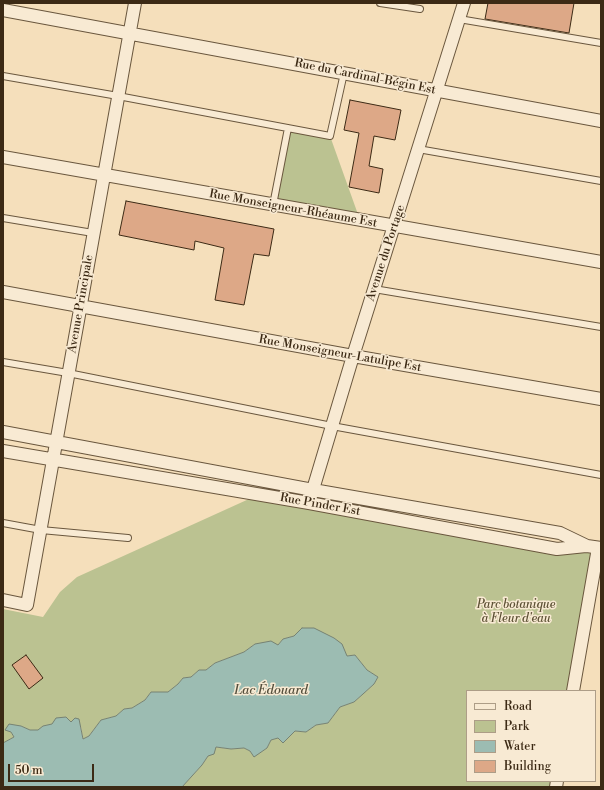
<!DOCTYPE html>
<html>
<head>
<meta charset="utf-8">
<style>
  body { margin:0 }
  #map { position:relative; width:604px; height:790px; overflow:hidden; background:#f5dfbb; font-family:"Libre Bodoni",serif }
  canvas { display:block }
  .frame { position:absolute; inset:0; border:4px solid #3c2a15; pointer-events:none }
  .legend { position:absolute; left:466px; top:690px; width:130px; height:92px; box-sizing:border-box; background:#f8ead3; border:1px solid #ad9d87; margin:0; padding:5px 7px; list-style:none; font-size:12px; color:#3c2a15 }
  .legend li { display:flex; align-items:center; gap:8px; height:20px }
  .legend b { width:20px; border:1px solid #ad9d87 }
  .scale { position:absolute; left:8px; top:764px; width:86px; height:18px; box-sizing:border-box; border:2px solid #3c2a15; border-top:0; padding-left:5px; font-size:12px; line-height:14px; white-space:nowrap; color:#3c2a15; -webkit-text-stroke:3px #f8ead3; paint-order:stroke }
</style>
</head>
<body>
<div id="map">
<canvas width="604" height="790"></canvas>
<div class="frame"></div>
<ul class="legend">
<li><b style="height:5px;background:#f8ead3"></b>Road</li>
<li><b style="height:11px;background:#bbc291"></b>Park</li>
<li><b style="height:11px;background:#9cbcb2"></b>Water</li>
<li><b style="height:11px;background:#dda887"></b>Building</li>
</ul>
<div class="scale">50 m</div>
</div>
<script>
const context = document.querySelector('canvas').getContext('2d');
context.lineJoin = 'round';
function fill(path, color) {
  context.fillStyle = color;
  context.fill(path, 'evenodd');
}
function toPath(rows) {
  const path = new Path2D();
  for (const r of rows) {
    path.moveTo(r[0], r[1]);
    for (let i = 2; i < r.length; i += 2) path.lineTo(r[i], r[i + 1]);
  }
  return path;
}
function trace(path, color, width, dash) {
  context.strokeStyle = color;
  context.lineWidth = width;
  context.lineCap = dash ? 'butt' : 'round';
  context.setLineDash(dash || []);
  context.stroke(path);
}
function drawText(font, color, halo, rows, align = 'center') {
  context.font = font + ' "Libre Bodoni",serif';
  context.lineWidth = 3;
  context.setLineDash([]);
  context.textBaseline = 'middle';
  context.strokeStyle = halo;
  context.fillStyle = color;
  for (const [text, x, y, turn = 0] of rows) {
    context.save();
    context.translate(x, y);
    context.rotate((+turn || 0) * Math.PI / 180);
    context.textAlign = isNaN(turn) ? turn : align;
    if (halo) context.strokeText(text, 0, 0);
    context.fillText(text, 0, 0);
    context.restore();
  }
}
const green = toPath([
  [288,128,330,136,360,220,273,205],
  [260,494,557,549,598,548,573,691,467,691,467,781,557,781,556,787,182,787,202,765,208,756,215,747,231,749,244,748,250,751,254,756,267,748,271,740,278,738,283,743,295,731,306,732,316,725,328,723,340,707,354,702,374,684,378,677,367,670,355,655,347,656,334,638,325,634,302,628,294,636,283,639,278,645,255,644,244,652,215,663,206,670,199,670,191,677,183,678,178,684,168,692,151,692,145,700,132,708,124,709,116,716,101,720,89,736,83,739,81,727,71,722,43,726,39,730,30,730,21,726,11,732,14,737,3,743,3,609,43,617,60,592,77,577]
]);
const water = toPath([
  [302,628,314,628,334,638,342,644,347,656,355,655,367,670,378,677,374,684,363,694,354,702,340,707,328,723,316,725,306,732,295,731,283,743,278,738,271,740,267,748,254,757,250,751,244,748,231,749,216,747,214,754,208,756,202,765,182,787,3,787,3,743,14,737,11,732,5,730,9,724,21,726,30,730,38,730,43,726,52,724,56,718,66,717,71,722,75,718,79,719,83,739,89,736,101,720,116,716,124,709,132,708,145,700,151,692,168,692,178,684,183,678,191,677,199,670,206,670,215,663,244,652,255,644,271,641,278,645,283,639,294,636,302,628]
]);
const building = toPath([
  [488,3,574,3,569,33,485,19,488,3],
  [350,100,401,110,395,140,374,136,369,166,383,169,379,193,349,187,359,133,344,130,350,100],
  [126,201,274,229,269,256,254,254,244,305,215,300,224,248,195,241,194,250,119,235,126,201],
  [26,655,43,678,29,689,12,665,26,655]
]);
const lane = toPath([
  [380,3,420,9],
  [459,19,601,43],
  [3,76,118,96,330,136,344,73],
  [418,149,601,181],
  [273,205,288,128],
  [3,218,93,233],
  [374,289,601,327],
  [3,362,68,373,332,426,601,475],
  [3,523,41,530,128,538]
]);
const street = toPath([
  [3,10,601,121],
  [3,157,601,262],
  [3,292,353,356,601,399],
  [3,432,313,490,560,533,587,546,601,548],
  [3,451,309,503,557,549,586,546],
  [311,496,353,356,464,3],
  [3,600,27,605,135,3],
  [573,691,598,548],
  [556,787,557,781]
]);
const streetNames = [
  ["Rue du Cardinal-Bégin Est",365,77,11],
  ["Rue Monseigneur-Rhéaume Est",293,209,10],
  ["Avenue du Portage",386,253,-72],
  ["Avenue Principale",81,304,-80],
  ["Rue Monseigneur-Latulipe Est",340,354,10],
  ["Rue Pinder Est",320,505,10]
];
const parkNames = [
  ["Parc botanique",516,605],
  ["à Fleur d'eau",516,619]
];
const waterNames = [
  ["Lac Édouard",271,691]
];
fill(green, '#bbc291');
fill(water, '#9cbcb2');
trace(water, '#768273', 1);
fill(building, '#dda887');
trace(building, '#3c2a15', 1);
trace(lane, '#6a573e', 8);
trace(street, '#6a573e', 14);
trace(lane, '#f8ead3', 6);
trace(street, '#f8ead3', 12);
drawText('12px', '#3c2a15', '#f8ead3', streetNames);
drawText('italic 12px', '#5c5034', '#f8ead3', parkNames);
drawText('italic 13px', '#544e3c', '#f8ead3', waterNames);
</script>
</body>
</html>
